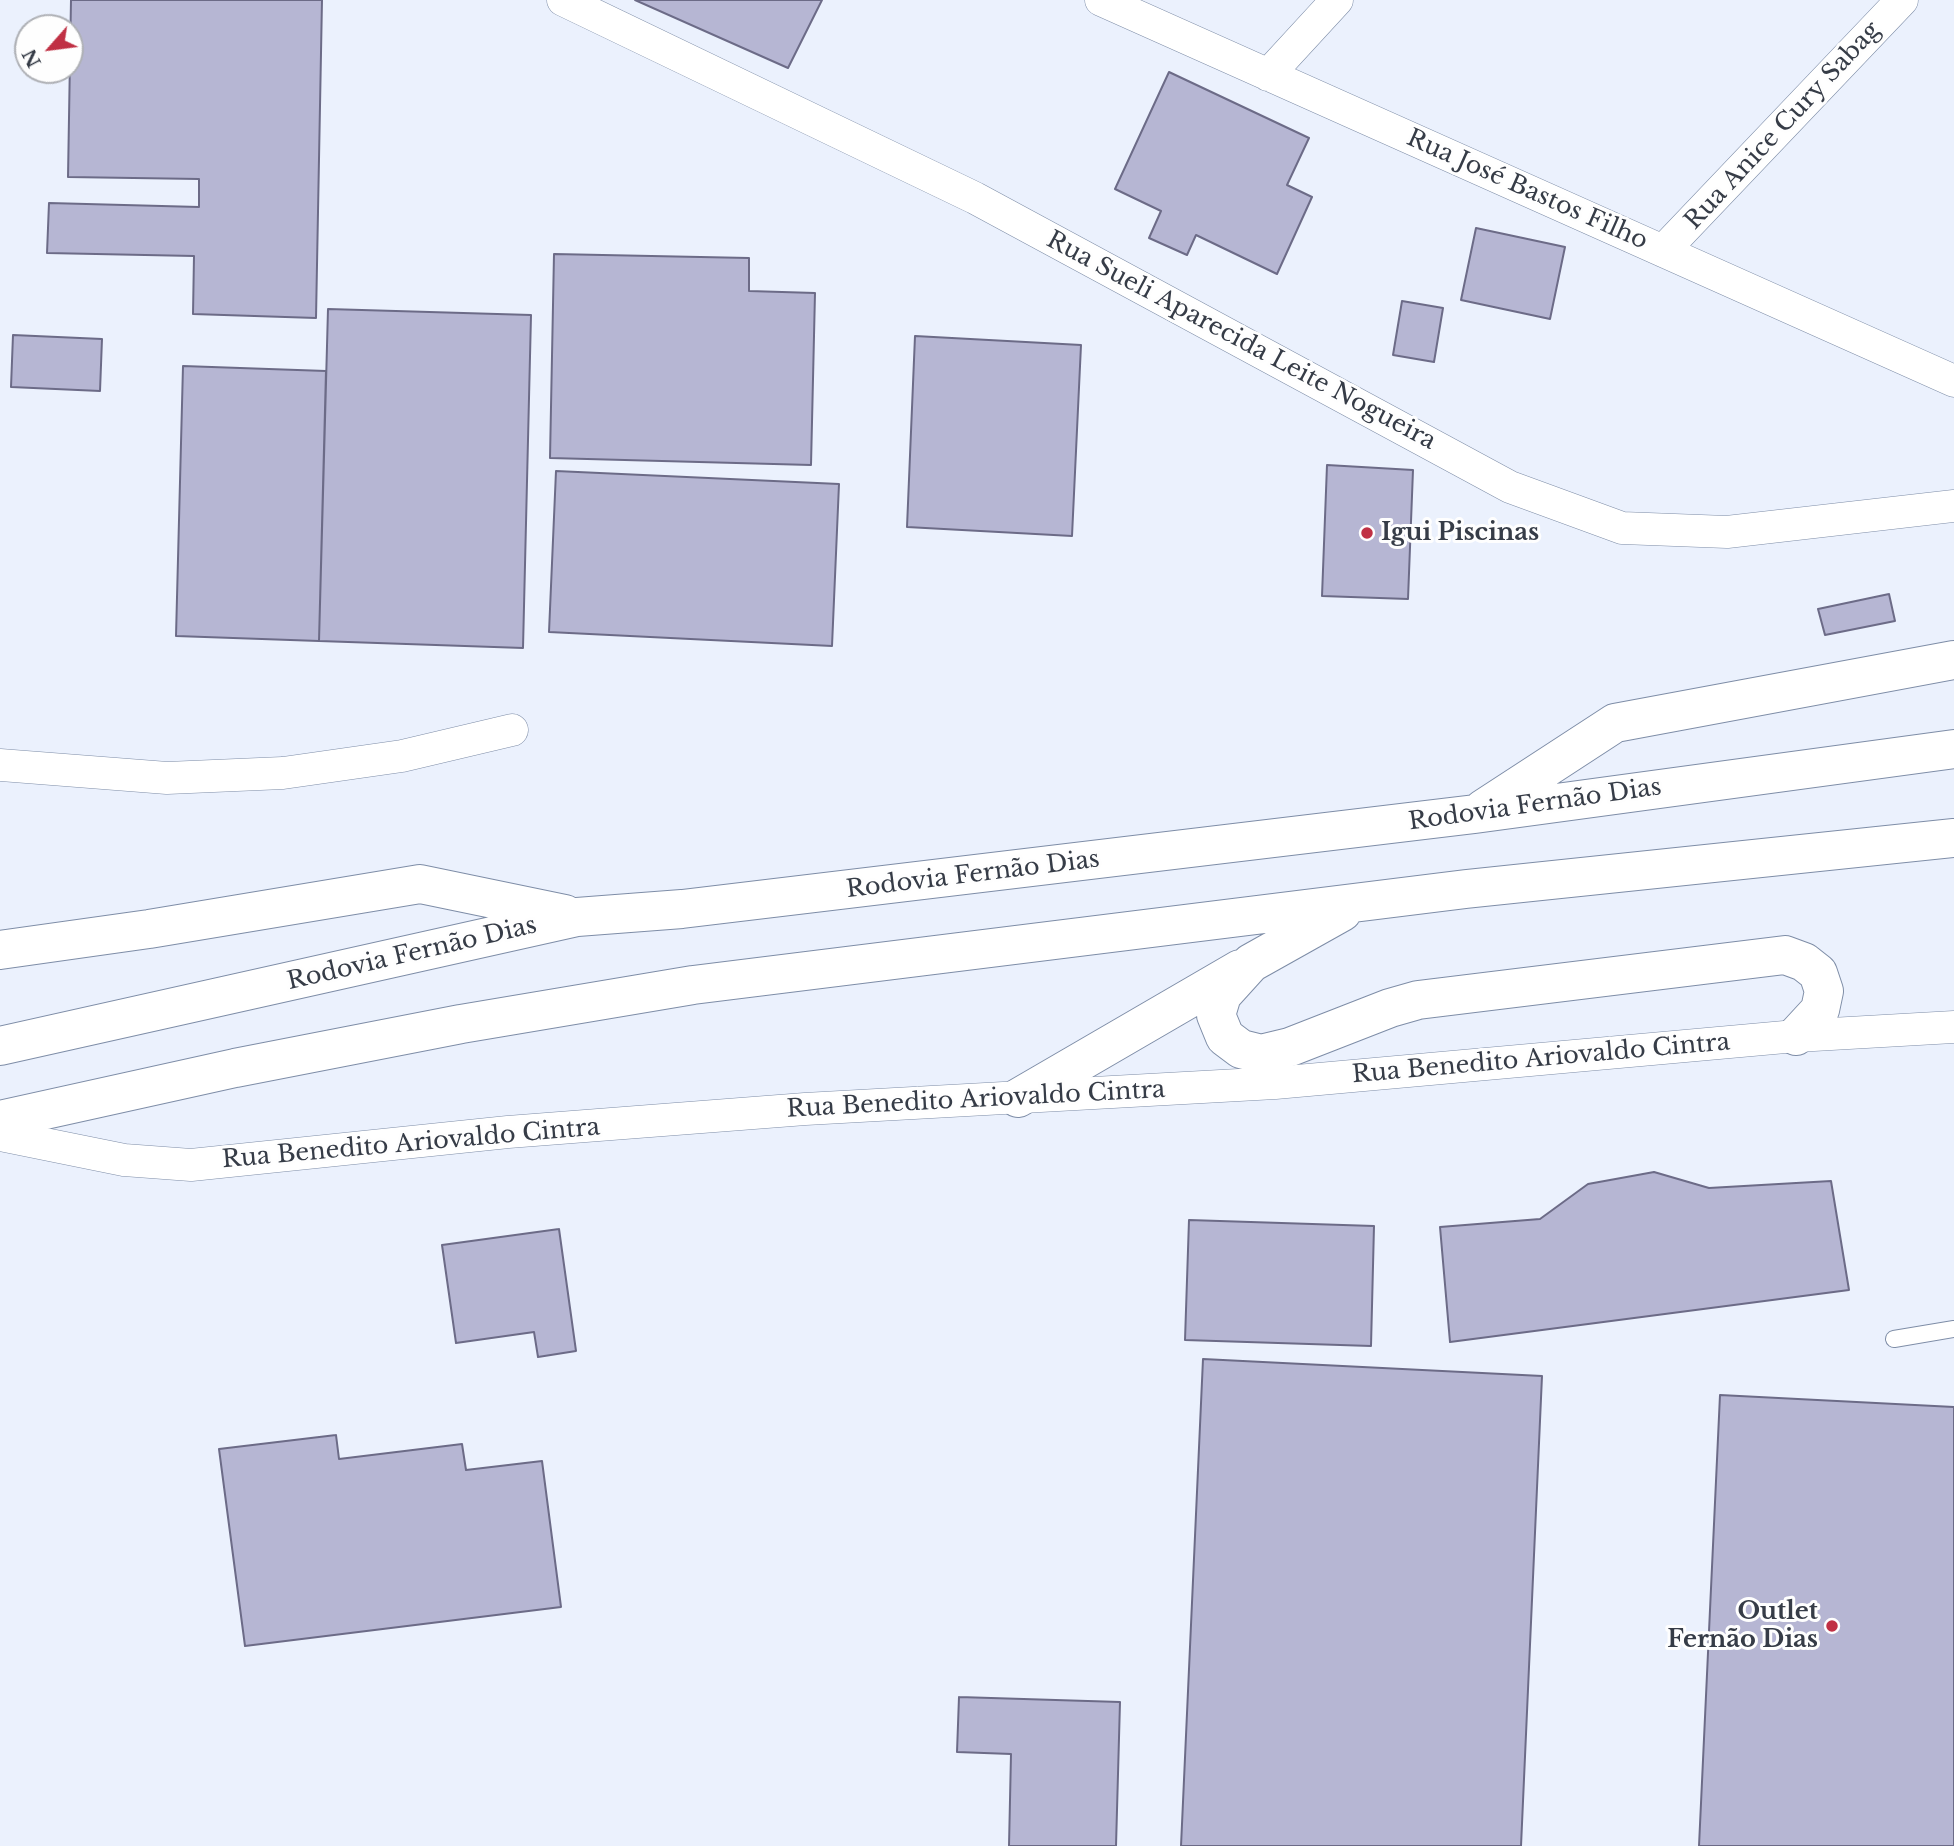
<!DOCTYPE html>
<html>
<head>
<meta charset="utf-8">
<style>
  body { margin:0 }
  #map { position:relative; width:1954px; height:1846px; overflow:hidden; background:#ebf1fd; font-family:"Libre Baskerville",serif }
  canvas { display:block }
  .north { position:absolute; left:14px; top:14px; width:70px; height:70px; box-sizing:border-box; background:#fefefe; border:2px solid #aeb0b5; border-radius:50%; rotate:242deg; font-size:19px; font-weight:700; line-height:28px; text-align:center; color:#363c47 }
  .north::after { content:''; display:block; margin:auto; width:24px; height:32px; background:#c03044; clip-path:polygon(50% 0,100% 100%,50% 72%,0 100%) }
</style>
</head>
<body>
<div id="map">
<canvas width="1954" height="1846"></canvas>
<div class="north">N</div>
</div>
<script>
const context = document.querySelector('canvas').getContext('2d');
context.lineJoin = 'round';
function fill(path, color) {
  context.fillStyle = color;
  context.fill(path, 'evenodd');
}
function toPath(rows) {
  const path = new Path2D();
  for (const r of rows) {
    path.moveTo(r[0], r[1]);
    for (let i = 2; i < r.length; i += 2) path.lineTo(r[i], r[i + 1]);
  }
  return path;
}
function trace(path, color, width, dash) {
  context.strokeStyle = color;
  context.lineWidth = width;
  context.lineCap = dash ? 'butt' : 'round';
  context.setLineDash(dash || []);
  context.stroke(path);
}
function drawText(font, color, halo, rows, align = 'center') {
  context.font = font + ' "Libre Baskerville",serif';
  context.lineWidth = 6;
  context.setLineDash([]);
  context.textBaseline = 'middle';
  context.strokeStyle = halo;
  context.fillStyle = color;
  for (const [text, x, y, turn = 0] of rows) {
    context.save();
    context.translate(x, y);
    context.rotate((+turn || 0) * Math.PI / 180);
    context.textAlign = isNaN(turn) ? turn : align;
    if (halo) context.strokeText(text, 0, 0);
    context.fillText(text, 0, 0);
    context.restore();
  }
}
const building = toPath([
  [71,0,322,0,316,318,193,314,194,256,47,253,49,203,199,207,199,179,68,177,71,0],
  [635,0,822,0,788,68,635,0],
  [1169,72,1309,138,1287,185,1312,197,1277,274,1196,235,1187,255,1149,238,1161,211,1115,189,1169,72],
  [1476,228,1565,247,1550,319,1461,300,1476,228],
  [554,254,749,258,749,291,815,293,811,465,550,458,554,254],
  [1402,301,1443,308,1434,362,1393,355,1402,301],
  [328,309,531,315,523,648,319,641,328,309],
  [13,335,102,339,100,391,11,387,13,335],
  [915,336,1081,345,1072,536,907,527,915,336],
  [183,366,326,371,319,641,176,636,183,366],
  [1327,465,1413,470,1408,599,1322,596,1327,465],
  [556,471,839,484,832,646,549,632,556,471],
  [1889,594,1895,621,1825,635,1818,609,1889,594],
  [1654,1172,1709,1188,1831,1181,1849,1290,1450,1342,1440,1227,1540,1219,1588,1184,1654,1172],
  [1189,1220,1374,1226,1371,1346,1185,1340,1189,1220],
  [559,1229,576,1351,538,1357,534,1332,456,1343,442,1245,559,1229],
  [1203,1359,1542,1376,1521,1846,1181,1846,1203,1359],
  [1720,1395,1954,1407,1954,1846,1699,1846,1720,1395],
  [336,1435,339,1459,462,1444,466,1470,542,1461,561,1607,245,1646,219,1449,336,1435],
  [959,1697,1120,1702,1116,1846,1009,1846,1011,1754,957,1752,959,1697]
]);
const service = toPath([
  [1894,1339,1954,1329]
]);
const minor = toPath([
  [563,0,975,198,1510,487,1622,528,1727,532,1954,506],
  [1101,0,1954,381],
  [1268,75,1337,0],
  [1663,251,1902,0],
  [0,765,167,778,283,773,402,756,512,730],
  [0,1135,124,1160,191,1165,508,1132,805,1109,1275,1083,1796,1036,1954,1027]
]);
const motorway = toPath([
  [1483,809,1615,723,1954,660],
  [1342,912,1251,963,1222,995,1216,1015,1225,1037,1241,1049,1261,1054,1290,1047,1390,1008,1418,1000,1785,955,1804,962,1818,973,1824,991,1820,1010,1796,1036],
  [0,950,149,929,420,884,565,914],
  [0,1046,577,917,682,909,1475,814,1954,749],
  [1018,1098,1240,969],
  [0,1120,235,1068,461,1024,693,985,1466,889,1954,838]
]);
const markers = [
  [1367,533,7,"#c03044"],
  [1832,1626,7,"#c03044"]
];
const streetNames = [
  ["Rua Anice Cury Sabag",1783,126,-47],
  ["Rua José Bastos Filho",1527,190,24],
  ["Rua Sueli Aparecida Leite Nogueira",1241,341,28],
  ["Rodovia Fernão Dias",1535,805,-8],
  ["Rodovia Fernão Dias",973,875,-7],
  ["Rodovia Fernão Dias",412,954,-13],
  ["Rua Benedito Ariovaldo Cintra",1541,1059,-5],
  ["Rua Benedito Ariovaldo Cintra",976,1100,-3],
  ["Rua Benedito Ariovaldo Cintra",411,1144,-5]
];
const poiNames = [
  ["Igui Piscinas",1381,533],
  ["Outlet",1818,1612,"right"],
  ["Fernão Dias",1818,1640,"right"]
];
fill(building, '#b6b6d3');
trace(building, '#6c6b87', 2);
trace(service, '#7e8da7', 18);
trace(minor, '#7e8da7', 33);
trace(motorway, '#7e8da7', 40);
trace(service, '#fff', 16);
trace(minor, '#fff', 32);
trace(motorway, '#fff', 38);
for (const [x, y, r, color] of markers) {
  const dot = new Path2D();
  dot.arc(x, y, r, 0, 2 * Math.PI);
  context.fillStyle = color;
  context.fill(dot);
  trace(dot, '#fefefe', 2.5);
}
drawText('24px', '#363c47', '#fefefe', streetNames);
drawText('bold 24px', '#363c47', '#fefefe', poiNames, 'left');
</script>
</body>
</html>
